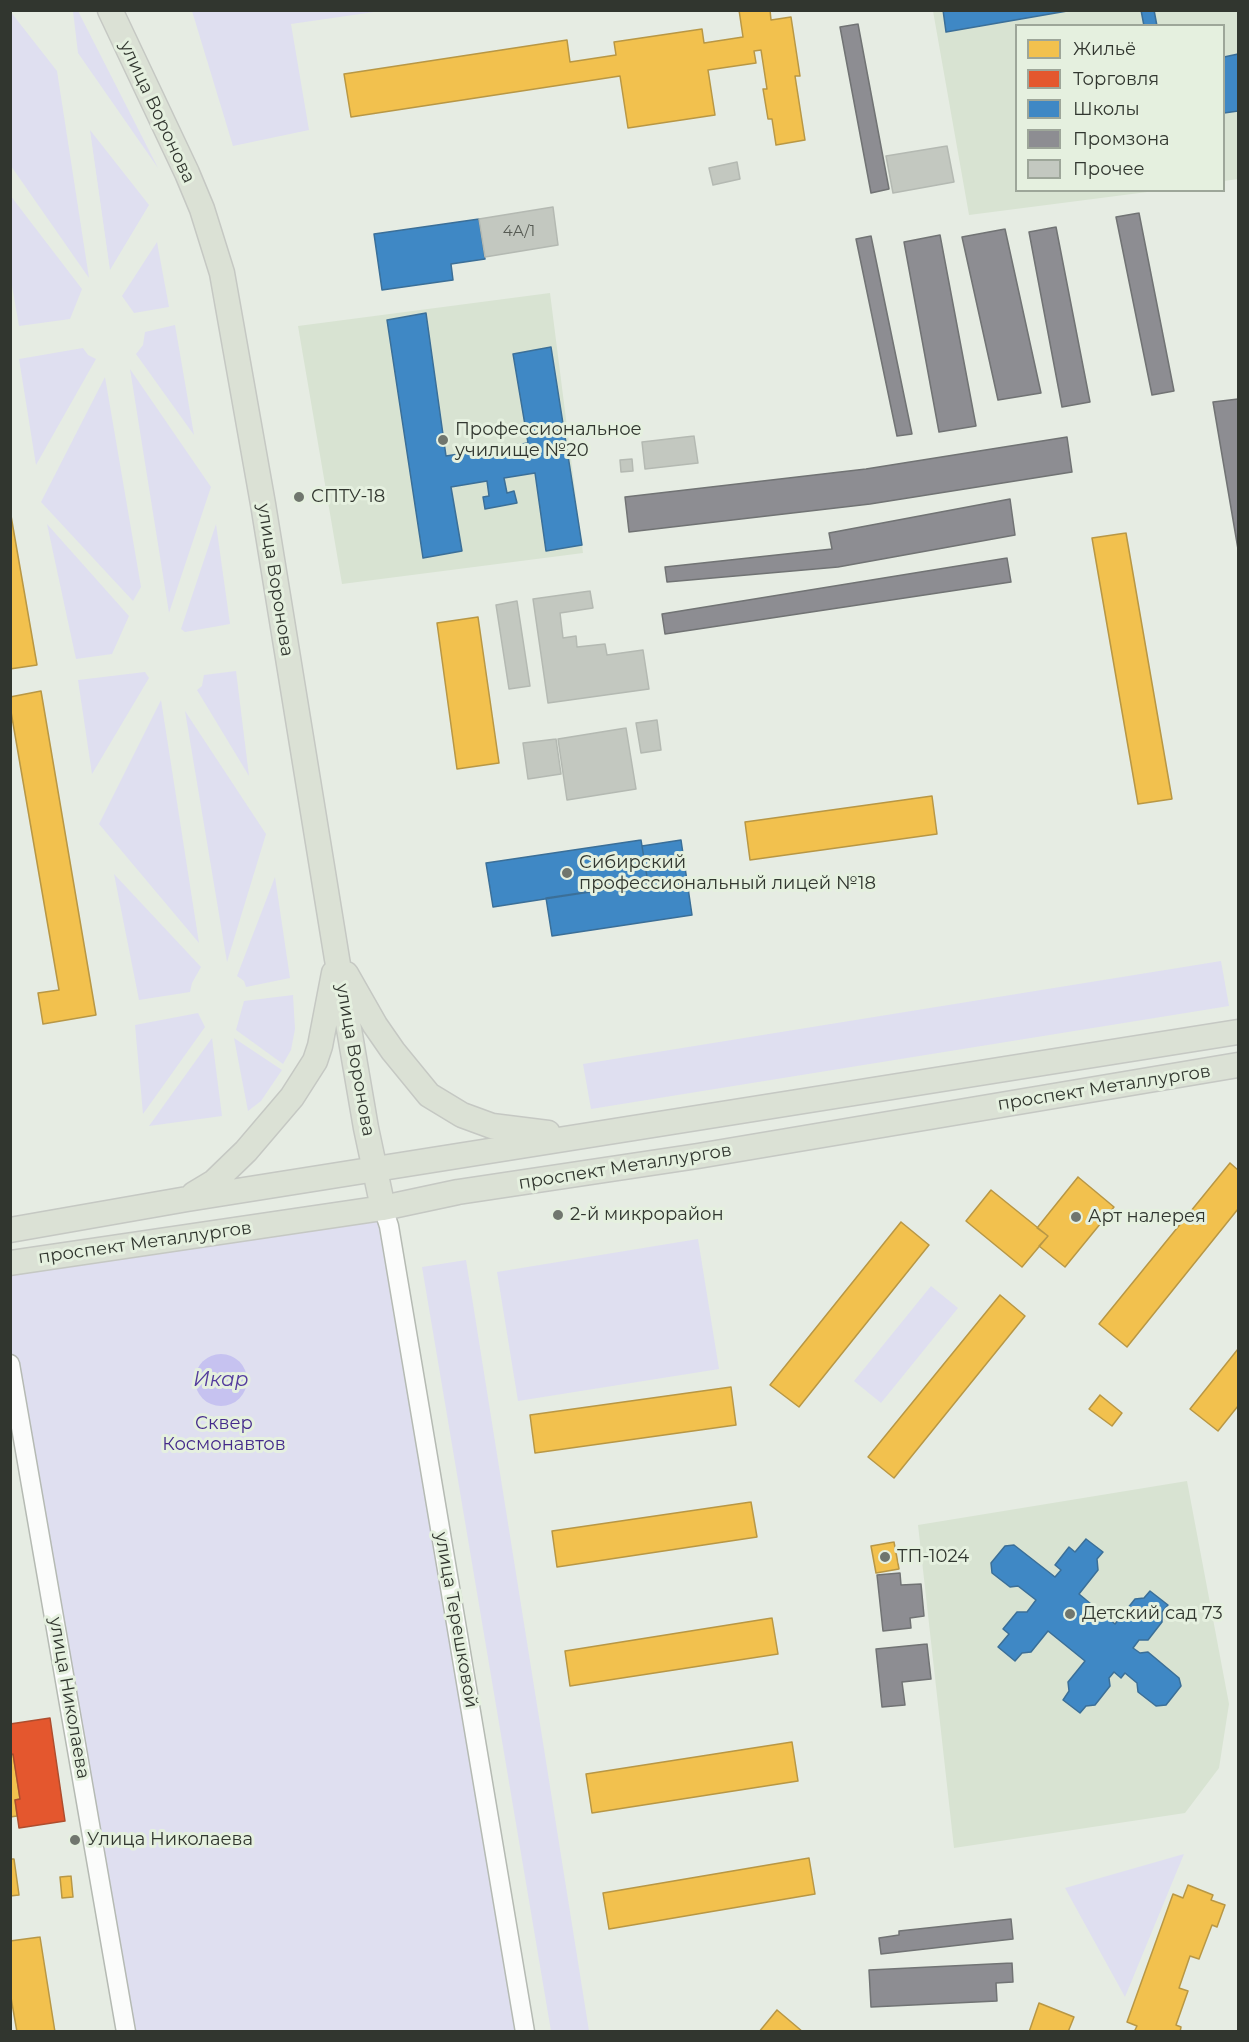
<!DOCTYPE html>
<html>
<head>
<meta charset="utf-8">
<style>
  body { margin:0 }
  #map { position:relative; width:1249px; height:2042px; overflow:hidden; background:#e6ece3; font-family:Montserrat,sans-serif }
  canvas { display:block }
  .frame { position:absolute; inset:0; border:12px solid #31362f; pointer-events:none }
  .legend { position:absolute; left:1015px; top:24px; width:210px; height:168px; box-sizing:border-box; background:#e5f0df; border:2px solid #9da699; margin:0; padding:8px 10px; list-style:none; font-size:18px; color:#31362f }
  .legend li { display:flex; align-items:center; gap:12px; height:30px }
  .legend b { width:30px; border:2px solid #9da699 }
</style>
</head>
<body>
<div id="map">
<canvas width="1249" height="2042"></canvas>
<div class="frame"></div>
<ul class="legend">
<li><b style="height:16px;background:#f2c14e"></b>Жильё</li>
<li><b style="height:16px;background:#e4572e"></b>Торговля</li>
<li><b style="height:16px;background:#3f88c5"></b>Школы</li>
<li><b style="height:16px;background:#8d8d92"></b>Промзона</li>
<li><b style="height:16px;background:#c3c8c0"></b>Прочее</li>
</ul>
</div>
<script>
const context = document.querySelector('canvas').getContext('2d');
context.lineJoin = 'round';
function fill(path, color) {
  context.fillStyle = color;
  context.fill(path, 'evenodd');
}
function toPath(rows) {
  const path = new Path2D();
  for (const r of rows) {
    if (r.length === 3) {
      path.moveTo(r[0] + r[2], r[1]);
      path.arc(r[0], r[1], r[2], 0, 2 * Math.PI);
      continue;
    }
    path.moveTo(r[0], r[1]);
    for (let i = 2; i < r.length; i += 2) path.lineTo(r[i], r[i + 1]);
  }
  return path;
}
function trace(path, color, width, dash) {
  context.strokeStyle = color;
  context.lineWidth = width;
  context.lineCap = dash ? 'butt' : 'round';
  context.setLineDash(dash || []);
  context.stroke(path);
}
function drawText(font, color, halo, rows, align = 'center') {
  context.font = font + ' Montserrat,sans-serif';
  context.lineWidth = 6;
  context.setLineDash([]);
  context.textBaseline = 'middle';
  context.strokeStyle = halo;
  context.fillStyle = color;
  for (const [text, x, y, turn = 0] of rows) {
    context.save();
    context.translate(x, y);
    context.rotate((+turn || 0) * Math.PI / 180);
    context.textAlign = isNaN(turn) ? turn : align;
    if (halo) context.strokeText(text, 0, 0);
    context.fillText(text, 0, 0);
    context.restore();
  }
}
const built = toPath([
  [933,11,1238,11,1238,179,1224,181,1224,26,1016,26,1016,190,1155,191,969,215],
  [550,293,583,553,342,584,298,326],
  [1187,1481,1229,1704,1219,1768,1185,1813,954,1848,918,1525]
]);
const green = toPath([
  [10,11,57,71,89,278,11,166],
  [73,11,78,11,158,168,78,53],
  [192,11,192,10,381,11,291,24,309,130,233,146],
  [90,130,149,205,110,270],
  [10,195,82,289,70,319,19,326,11,280],
  [157,242,169,307,134,313,122,296],
  [175,325,194,435,136,354,143,345,145,332],
  [83,348,88,355,96,359,36,465,19,359],
  [130,369,211,487,169,613],
  [105,377,141,587,133,601,41,502],
  [47,524,129,616,112,654,76,659],
  [216,524,230,624,185,632,181,629],
  [236,671,249,776,197,690,202,686,204,675],
  [145,672,149,678,92,774,78,680],
  [161,700,199,943,99,824],
  [185,711,266,834,227,962],
  [114,874,201,967,192,983,190,992,139,1000],
  [275,877,290,978,246,987,244,981,237,976],
  [1221,961,1229,1006,591,1109,583,1064],
  [293,995,295,1029,291,1050,283,1064,236,1030,244,1001],
  [198,1013,205,1027,143,1114,135,1025],
  [212,1038,222,1116,149,1126],
  [234,1038,282,1070,261,1101,248,1111],
  [383,1208,525,2031,126,2031,11,1364,10,1263],
  [698,1239,719,1369,518,1401,497,1272],
  [466,1260,589,2031,551,2031,422,1267],
  [931,1286,958,1308,881,1403,854,1381],
  [1184,1854,1125,1997,1065,1888]
]);
const water = toPath([
  [221,1380,26]
]);
const homes = toPath([
  [739,10,770,10,771,20,791,17,800,76,795,76,805,140,776,145,772,119,768,119,763,89,767,89,761,50,754,51,756,63,708,70,715,115,628,128,620,76,351,117,344,74,567,40,570,62,616,55,614,42,702,29,704,43,743,37,739,10],
  [10,510,37,665,10,669,10,510],
  [1126,533,1172,799,1138,804,1092,538,1126,533],
  [478,617,499,763,457,769,437,623,478,617],
  [41,691,96,1015,43,1024,38,993,59,990,10,706,10,697,41,691],
  [932,796,937,834,750,860,745,822,932,796],
  [1230,1163,1238,1170,1238,1209,1127,1347,1099,1324,1230,1163],
  [1078,1177,1114,1207,1065,1267,1039,1246,1048,1236,1037,1228,1078,1177],
  [991,1190,1048,1236,1022,1267,966,1221,991,1190],
  [901,1222,929,1245,799,1407,770,1385,901,1222],
  [1000,1295,1025,1316,894,1478,868,1457,1000,1295],
  [1238,1349,1238,1406,1218,1431,1190,1409,1238,1349],
  [731,1387,736,1425,535,1453,530,1415,731,1387],
  [1100,1395,1122,1413,1112,1426,1089,1409,1100,1395],
  [751,1502,757,1537,557,1567,552,1531,751,1502],
  [894,1542,899,1569,876,1573,871,1546,894,1542],
  [772,1618,778,1654,570,1686,565,1651,772,1618],
  [792,1742,798,1781,592,1813,586,1774,792,1742],
  [13,1754,20,1799,15,1800,17,1816,10,1817,10,1755,13,1754],
  [809,1858,815,1894,609,1929,603,1893,809,1858],
  [10,1859,14,1859,19,1895,10,1896,10,1859],
  [71,1876,73,1897,62,1898,60,1877,71,1876],
  [1188,1885,1213,1895,1211,1900,1225,1905,1217,1927,1212,1925,1199,1959,1190,1956,1179,1988,1188,1991,1176,2025,1181,2027,1180,2032,1134,2032,1137,2026,1127,2022,1173,1894,1183,1898,1188,1885],
  [40,1937,55,2032,17,2032,10,1992,10,1941,40,1937],
  [1039,2003,1074,2017,1068,2032,1029,2032,1039,2003],
  [777,2010,803,2032,759,2032,777,2010]
]);
const shops = toPath([
  [50,1718,65,1821,19,1828,15,1800,20,1799,13,1754,10,1755,10,1724,50,1718]
]);
const schools = toPath([
  [943,10,1073,10,946,32,943,10],
  [1141,10,1154,10,1157,26,1144,26,1141,10],
  [1238,54,1238,111,1224,113,1224,57,1238,54],
  [479,219,485,259,451,264,453,280,382,290,374,234,479,219],
  [426,313,446,456,528,443,513,354,551,347,582,545,546,551,535,473,504,478,507,493,514,491,517,503,485,509,483,497,489,496,487,481,451,487,462,551,423,558,387,320,426,313],
  [641,840,648,883,493,907,486,863,641,840],
  [681,840,692,915,552,936,546,898,648,883,642,846,681,840],
  [1086,1539,1103,1552,1097,1559,1098,1570,1079,1594,1115,1624,1135,1599,1144,1598,1150,1591,1168,1605,1162,1612,1162,1622,1148,1640,1139,1640,1133,1648,1140,1653,1148,1652,1179,1678,1181,1686,1166,1705,1156,1706,1138,1692,1137,1683,1125,1673,1121,1678,1114,1672,1109,1678,1110,1686,1095,1705,1086,1706,1080,1713,1063,1700,1069,1691,1068,1682,1085,1661,1048,1631,1031,1652,1022,1653,1015,1661,998,1647,1009,1634,1003,1629,1017,1612,1027,1612,1036,1600,1018,1586,1010,1587,992,1573,991,1563,1005,1546,1014,1545,1055,1577,1061,1570,1055,1565,1069,1547,1075,1552,1086,1539]
]);
const industry = toPath([
  [858,24,889,189,871,193,840,27,858,24],
  [1139,213,1174,391,1152,395,1116,217,1139,213],
  [1056,227,1090,402,1062,407,1029,232,1056,227],
  [1005,229,1041,393,998,400,962,237,1005,229],
  [940,235,976,426,939,432,904,242,940,235],
  [871,236,912,434,897,436,856,239,871,236],
  [1238,399,1238,549,1213,402,1238,399],
  [1067,437,1072,472,870,504,629,532,625,497,866,469,1067,437],
  [1010,499,1015,535,838,567,667,582,665,567,832,549,829,533,1010,499],
  [1007,558,1011,582,665,634,662,614,1007,558],
  [900,1573,901,1585,921,1584,924,1616,910,1618,911,1628,883,1631,877,1575,900,1573],
  [927,1644,931,1679,902,1682,905,1705,882,1707,876,1649,927,1644],
  [1011,1919,1013,1939,881,1954,879,1938,899,1935,899,1931,1011,1919],
  [1012,1963,1013,1982,996,1983,997,2001,871,2007,869,1970,1012,1963]
]);
const building = toPath([
  [947,146,954,182,893,193,886,156,947,146],
  [737,162,740,179,713,185,709,168,737,162],
  [553,207,558,245,485,257,479,219,553,207],
  [694,436,698,463,645,469,642,442,694,436],
  [632,459,633,471,621,472,620,460,632,459],
  [590,591,593,608,560,613,563,638,576,636,577,647,605,644,607,655,643,650,649,689,548,703,533,599,590,591],
  [517,601,530,686,509,689,496,605,517,601],
  [657,720,661,750,641,753,636,723,657,720],
  [626,728,636,789,567,800,558,739,626,728],
  [556,739,561,774,528,779,523,743,556,739]
]);
const minor = toPath([
  [383,1208,389,1226,525,2032],
  [10,1364,126,2032]
]);
const major = toPath([
  [110,10,187,173,202,209,222,273,263,504,337,959,366,1128,383,1208],
  [346,974,375,1025,393,1051,429,1095,462,1115,492,1126,548,1133],
  [194,1194,214,1182,246,1151,292,1097,315,1061,320,1046,334,973],
  [10,1230,187,1199,1238,1032],
  [10,1263,383,1208,458,1192,698,1156,1238,1065]
]);
const markers = [
  [443,440,6,"#70766e"],
  [299,497,6,"#70766e"],
  [567,873,6,"#70766e"],
  [558,1215,6,"#70766e"],
  [1076,1217,6,"#70766e"],
  [885,1557,6,"#70766e"],
  [1070,1614,6,"#70766e"],
  [75,1840,6,"#70766e"]
];
const numberNames = [
  ["4А/1",519,232]
];
const streetNames = [
  ["улица Воронова",157,112,65],
  ["улица Воронова",275,580,81],
  ["улица Воронова",355,1060,80],
  ["проспект Металлургов",1104,1088,-9],
  ["проспект Металлургов",625,1167,-9],
  ["проспект Металлургов",145,1243,-8],
  ["улица Терешковой",456,1620,80],
  ["улица Николаева",69,1698,80]
];
const poiNames = [
  ["Профессиональное",455,430],
  ["училище №20",455,451],
  ["СПТУ-18",311,497],
  ["Сибирский",579,863],
  ["профессиональный лицей №18",579,884],
  ["2-й микрорайон",570,1215],
  ["Арт налерея",1088,1217],
  ["ТП-1024",897,1557],
  ["Детский сад 73",1082,1614],
  ["Улица Николаева",87,1840]
];
const parkNames = [
  ["Сквер",224,1424],
  ["Космонавтов",224,1445]
];
const waterNames = [
  ["Икар",221,1380]
];
fill(built, '#d8e3d2');
fill(green, '#dfdff0');
fill(water, '#c6c2f0');
fill(homes, '#f2c14e');
trace(homes, '#b89745', 1.5);
fill(shops, '#e4572e');
trace(shops, '#ae4d2e', 1.5);
fill(schools, '#3f88c5');
trace(schools, '#3b6f98', 1.5);
fill(industry, '#8d8d92');
trace(industry, '#717374', 1.5);
fill(building, '#c3c8c0');
trace(building, '#b4b9b2', 1.5);
trace(minor, '#b5bab3', 21);
trace(major, '#c5c8c3', 27);
trace(minor, '#fbfcfb', 18);
trace(major, '#dbe1d5', 24);
for (const [x, y, r, color] of markers) {
  const dot = new Path2D();
  dot.arc(x, y, r, 0, 2 * Math.PI);
  context.fillStyle = color;
  context.fill(dot);
  trace(dot, '#e5f0df', 2);
}
drawText('15px', '#565a53', null, numberNames);
drawText('18px', '#31362f', '#e5f0df', streetNames);
drawText('18px', '#31362f', '#e5f0df', poiNames, 'left');
drawText('18px', '#442a8b', '#e5f0df', parkNames);
drawText('italic 20px', '#533b9d', '#e5f0df', waterNames);
</script>
</body>
</html>
